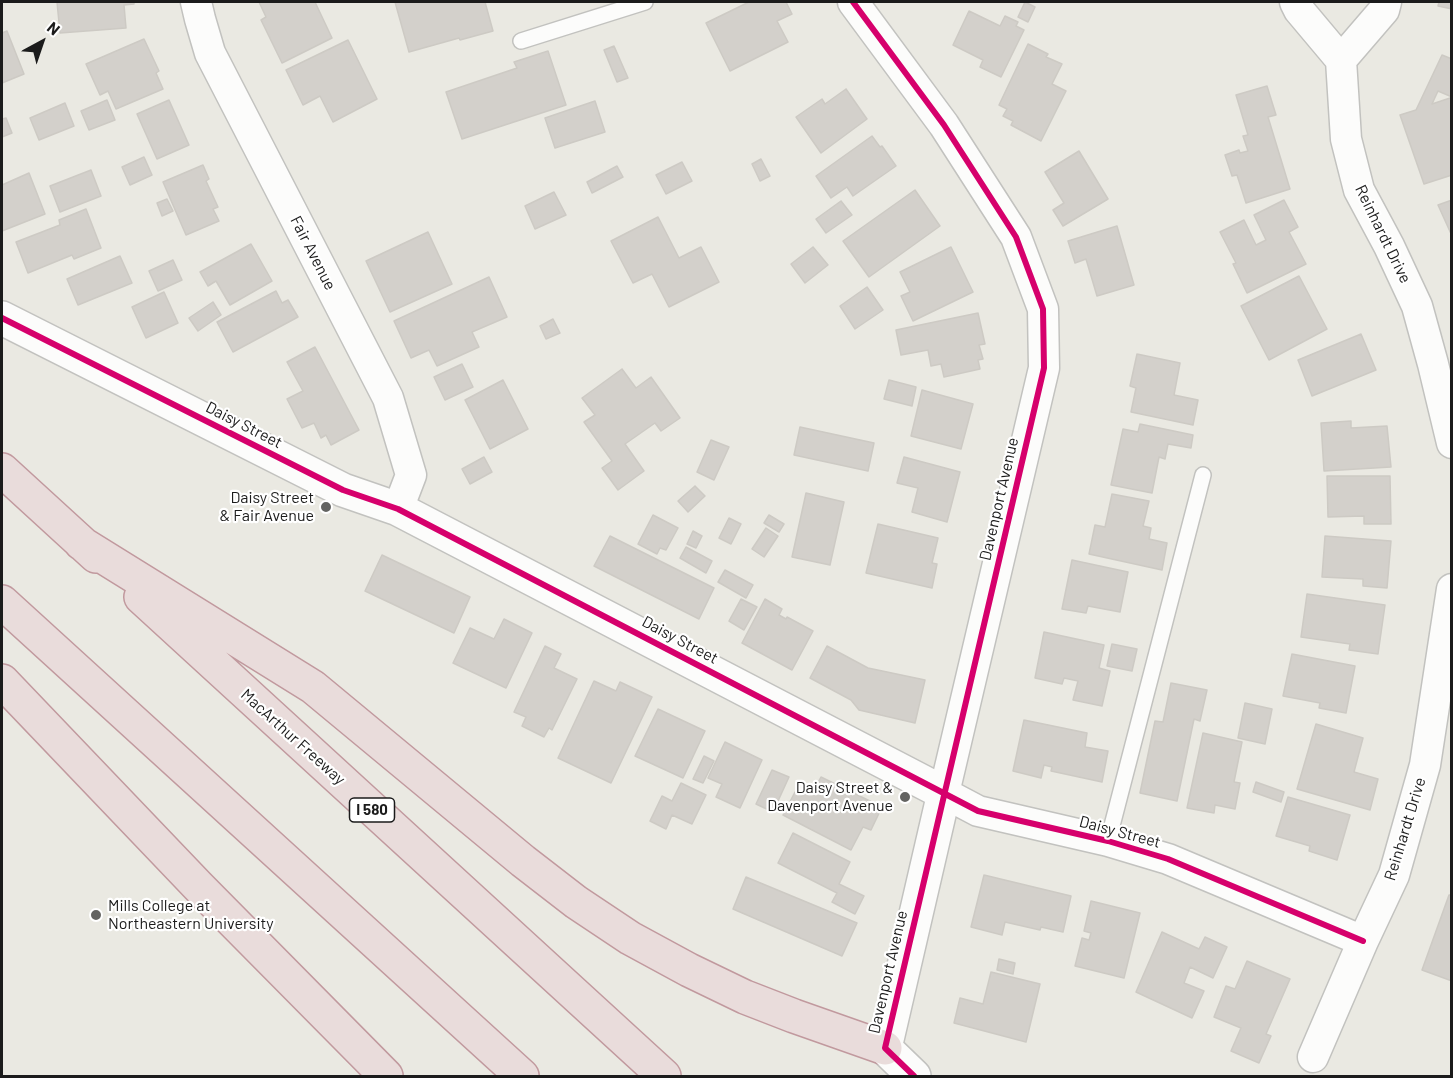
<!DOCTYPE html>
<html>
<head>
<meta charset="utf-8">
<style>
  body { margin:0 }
  #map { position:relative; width:1453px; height:1078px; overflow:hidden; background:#eae9e2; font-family:Barlow,sans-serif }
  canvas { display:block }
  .frame { position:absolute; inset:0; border:3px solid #1b1b1b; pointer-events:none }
  .north { position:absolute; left:12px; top:12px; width:60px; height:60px; -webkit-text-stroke:4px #fff; paint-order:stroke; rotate:40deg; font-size:16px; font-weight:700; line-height:24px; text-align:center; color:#1b1b1b }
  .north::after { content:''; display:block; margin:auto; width:21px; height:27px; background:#1b1b1b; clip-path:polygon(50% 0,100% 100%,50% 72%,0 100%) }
</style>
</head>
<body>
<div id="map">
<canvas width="1453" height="1078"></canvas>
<div class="frame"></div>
<div class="north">N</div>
</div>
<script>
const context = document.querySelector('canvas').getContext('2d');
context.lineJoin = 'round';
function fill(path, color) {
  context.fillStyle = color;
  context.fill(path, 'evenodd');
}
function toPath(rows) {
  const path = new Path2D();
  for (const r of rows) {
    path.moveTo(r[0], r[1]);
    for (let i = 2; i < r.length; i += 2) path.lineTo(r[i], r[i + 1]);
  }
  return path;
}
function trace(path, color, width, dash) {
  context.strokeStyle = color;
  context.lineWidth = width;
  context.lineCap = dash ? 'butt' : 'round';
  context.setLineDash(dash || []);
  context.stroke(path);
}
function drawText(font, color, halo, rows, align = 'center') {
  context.font = font + ' Barlow,sans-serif';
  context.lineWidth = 4.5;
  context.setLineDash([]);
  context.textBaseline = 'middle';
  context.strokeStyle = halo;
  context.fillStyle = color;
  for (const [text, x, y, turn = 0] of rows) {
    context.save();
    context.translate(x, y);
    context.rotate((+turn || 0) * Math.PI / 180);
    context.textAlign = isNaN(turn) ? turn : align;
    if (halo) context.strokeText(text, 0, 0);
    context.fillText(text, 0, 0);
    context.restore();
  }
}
const building = toPath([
  [57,2,134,2,134,4,124,5,126,28,60,33,57,2],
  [259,2,315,2,332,38,282,63,261,20,266,17,259,2],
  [395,2,485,2,493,31,460,40,459,38,409,52,395,2],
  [749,2,786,2,792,14,777,21,788,42,730,71,706,23,749,2],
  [1025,2,1035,7,1028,22,1018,17,1025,2],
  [1439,2,1452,2,1452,9,1438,6,1439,2],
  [969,11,1000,26,1005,16,1018,22,1016,26,1024,30,1001,77,980,67,983,60,953,45,969,11],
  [7,31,24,74,2,83,2,33,7,31],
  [144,39,159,71,156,73,163,89,116,109,108,91,100,95,86,64,144,39],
  [348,40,377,99,333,122,320,96,303,105,286,70,348,40],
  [1028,44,1048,54,1046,57,1062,64,1052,84,1066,91,1041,141,1011,125,1013,121,1003,116,1007,109,999,105,1028,44],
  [614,46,628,78,617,82,604,50,614,46],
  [548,51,566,105,462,139,446,92,517,68,514,62,548,51],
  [1442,55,1452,59,1452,97,1438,91,1432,104,1450,98,1452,102,1452,175,1424,184,1400,115,1416,110,1442,55],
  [1267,86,1276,115,1268,117,1290,189,1246,203,1237,175,1232,176,1225,155,1239,150,1240,153,1248,151,1243,136,1248,135,1236,95,1267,86],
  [846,89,867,119,821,153,796,117,822,99,825,104,846,89],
  [107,100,115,120,89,130,81,111,107,100],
  [169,100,189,145,157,159,137,114,169,100],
  [595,101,605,132,555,148,545,118,595,101],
  [65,103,74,126,39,140,30,118,65,103],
  [6,118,12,133,2,137,2,119,6,118],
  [872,136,880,147,882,146,896,166,853,196,847,187,831,198,816,176,872,136],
  [1079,151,1108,199,1063,226,1053,210,1064,203,1045,172,1079,151],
  [144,157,152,175,130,185,122,167,144,157],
  [761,159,770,176,760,181,752,164,761,159],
  [682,162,692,181,666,194,656,175,682,162],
  [203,165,209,179,206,181,218,207,213,209,219,221,186,235,163,182,203,165],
  [617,166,623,177,592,193,587,182,617,166],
  [91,170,101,196,60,212,50,186,91,170],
  [29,173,45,214,2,231,2,185,29,173],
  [915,190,940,226,869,277,843,241,915,190],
  [554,192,566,215,535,229,525,206,554,192],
  [167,199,173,211,162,216,157,203,167,199],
  [1284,200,1298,227,1289,232,1306,264,1247,293,1233,264,1236,263,1220,232,1244,220,1256,245,1266,240,1254,215,1284,200],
  [1452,200,1452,236,1438,205,1452,200],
  [841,201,852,215,826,233,816,219,841,201],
  [86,209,101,248,74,259,72,255,28,273,16,242,60,225,59,220,86,209],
  [658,217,679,258,701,247,719,282,669,307,652,274,633,283,611,241,658,217],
  [1117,226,1134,285,1097,296,1086,259,1075,263,1068,241,1117,226],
  [428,232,452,284,390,312,366,261,428,232],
  [251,244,272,281,230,305,216,281,208,286,200,272,251,244],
  [813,247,828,265,805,283,791,264,813,247],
  [951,247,973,292,913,321,901,296,910,292,900,272,951,247],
  [120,256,132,283,78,305,67,279,120,256],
  [173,260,182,280,158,291,149,271,173,260],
  [1299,276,1327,329,1269,360,1241,306,1299,276],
  [489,277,507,317,472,332,479,347,437,366,429,350,411,358,394,321,489,277],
  [867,287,883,310,855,329,840,306,867,287],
  [276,291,282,303,288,300,298,317,233,352,217,322,276,291],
  [164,292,178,323,146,338,132,307,164,292],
  [213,302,221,315,198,331,189,318,213,302],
  [978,313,985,344,979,345,983,359,978,360,980,369,944,377,941,364,931,366,928,350,901,355,896,330,978,313],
  [553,319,560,333,546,339,540,326,553,319],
  [1361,334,1376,370,1312,396,1298,360,1361,334],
  [315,347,359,430,331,445,326,435,321,438,314,423,302,428,287,399,303,391,287,362,315,347],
  [1137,354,1180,363,1174,395,1198,400,1193,425,1131,412,1136,388,1130,386,1137,354],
  [462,364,473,387,445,400,434,377,462,364],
  [622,369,636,388,651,377,680,418,661,431,655,423,625,444,644,471,618,490,602,468,612,461,584,422,595,415,582,398,622,369],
  [503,380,528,429,490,449,465,400,503,380],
  [889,380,916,387,912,406,884,399,889,380],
  [922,390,973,404,961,449,911,436,922,390],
  [1351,421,1351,428,1387,426,1391,467,1324,471,1321,423,1351,421],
  [1140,424,1193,435,1191,448,1168,444,1165,459,1159,457,1152,493,1111,485,1123,429,1138,432,1140,424],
  [800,427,874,443,868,471,794,455,800,427],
  [711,440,729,447,714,480,697,472,711,440],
  [484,457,492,472,470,484,462,469,484,457],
  [904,457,960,472,947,522,912,512,918,488,897,483,904,457],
  [1327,476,1390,476,1391,524,1364,524,1364,516,1328,517,1327,476],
  [695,486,705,496,688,512,678,501,695,486],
  [806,493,844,502,830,565,792,557,806,493],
  [1112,494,1149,501,1143,526,1151,528,1149,539,1167,543,1162,570,1089,554,1095,525,1105,527,1112,494],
  [653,515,678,528,666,550,660,548,657,554,638,544,653,515],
  [769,515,784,524,779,532,764,523,769,515],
  [729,518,741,524,731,544,719,538,729,518],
  [878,524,938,538,932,563,937,564,932,588,866,573,878,524],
  [766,528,778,536,764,557,752,549,766,528],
  [693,531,702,536,696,548,687,544,693,531],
  [610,536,714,588,699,619,594,566,610,536],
  [1325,536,1391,541,1387,588,1363,586,1363,579,1322,577,1325,536],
  [686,547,712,561,706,573,680,558,686,547],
  [382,555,470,597,454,633,365,591,382,555],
  [1072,560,1128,572,1120,612,1088,606,1086,613,1062,609,1072,560],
  [725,570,753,585,746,598,718,582,725,570],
  [1307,594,1385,605,1378,654,1349,650,1350,644,1301,637,1307,594],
  [741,599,757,607,744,630,729,621,741,599],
  [765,599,782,609,779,615,786,619,787,617,813,631,792,670,742,643,765,599],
  [504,619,532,633,506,688,453,663,470,628,494,639,504,619],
  [1044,632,1104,645,1099,668,1110,671,1102,706,1073,700,1078,681,1064,678,1062,684,1035,678,1044,632],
  [1112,644,1137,649,1132,671,1107,666,1112,644],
  [545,646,561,654,554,668,577,679,552,730,549,728,544,737,522,726,526,717,514,712,545,646],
  [827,646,868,668,925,680,915,723,859,710,851,700,810,678,827,646],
  [1292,654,1355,666,1346,713,1319,708,1320,703,1283,696,1292,654],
  [594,681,616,691,620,682,652,697,611,783,558,758,594,681],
  [1171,683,1207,690,1200,721,1194,719,1177,801,1140,793,1155,721,1163,722,1171,683],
  [1245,703,1272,709,1265,744,1238,738,1245,703],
  [658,709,705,731,683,778,635,756,658,709],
  [1024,720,1087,733,1085,747,1108,751,1102,782,1051,771,1052,767,1044,765,1041,778,1013,771,1024,720],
  [1316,724,1363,738,1354,772,1378,779,1370,810,1297,789,1316,724],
  [1203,733,1242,742,1234,782,1240,783,1235,809,1215,805,1214,813,1187,808,1203,733],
  [725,742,762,760,740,808,716,797,722,784,708,778,725,742],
  [704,756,714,761,703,783,693,779,704,756],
  [772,770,789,777,773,812,756,804,772,770],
  [821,777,882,807,871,830,863,827,851,850,783,815,795,792,802,796,808,784,815,788,821,777],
  [1256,782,1284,792,1281,802,1253,792,1256,782],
  [681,783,706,795,692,824,672,815,666,829,650,821,662,796,672,801,681,783],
  [1288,797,1350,815,1337,860,1309,851,1310,846,1276,836,1288,797],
  [793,833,850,862,839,884,864,896,855,914,832,902,837,893,778,863,793,833],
  [984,875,1071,896,1063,932,1041,927,1040,930,1005,922,1002,935,971,927,984,875],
  [746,877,857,923,842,956,733,909,746,877],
  [1449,895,1452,895,1452,981,1422,970,1449,895],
  [1091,901,1140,913,1124,978,1075,966,1082,938,1089,940,1091,933,1084,931,1091,901],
  [1162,932,1199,949,1205,937,1227,947,1213,978,1190,967,1184,983,1204,991,1192,1018,1136,992,1162,932],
  [999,959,1015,963,1013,974,997,970,999,959],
  [1247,961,1290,979,1266,1034,1271,1036,1259,1063,1231,1051,1241,1028,1214,1017,1226,986,1235,989,1247,961],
  [991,972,1040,984,1026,1042,954,1023,960,998,983,1004,991,972]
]);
const service = toPath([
  [521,41,645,2],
  [1108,841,1203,475]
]);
const minor = toPath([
  [196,2,200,19,210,53,388,398,411,475,398,509],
  [853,2,944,125,1016,237,1043,309,1044,368,944,793,978,811,1108,841,1168,859,1363,941],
  [1295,2,1299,10,1341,60],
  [1386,2,1384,10,1341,60,1346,139,1359,190,1389,246,1417,306,1433,364,1452,443],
  [1313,1057,1363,941,1394,875,1425,765,1452,589]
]);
const tertiary = toPath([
  [2,318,343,490,398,509,944,793,885,1048,914,1076]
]);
const motorway = toPath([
  [2,470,96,556],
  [81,543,313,687,523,861,576,902,630,938,689,970,745,997,794,1016,885,1048],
  [141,597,664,1076],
  [2,602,522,1076],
  [2,681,198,886,386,1076]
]);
const cycleway = toPath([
  [853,2,944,125,1016,237,1043,309,1044,368,885,1048,914,1076],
  [2,318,343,490,398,509,978,811,1108,841,1168,859,1363,941]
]);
const markers = [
  [326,507,6,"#636361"],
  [905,797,6,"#636361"],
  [96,915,6,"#636361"]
];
const shields = [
  [372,810,45]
];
const shieldNames = [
  ["I 580",372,810]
];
const streetNames = [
  ["Reinhardt Drive",1383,234,64],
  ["Fair Avenue",313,253,63],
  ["Daisy Street",244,425,27],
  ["Davenport Avenue",999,499,-77],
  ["Daisy Street",680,640,28],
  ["MacArthur Freeway",293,737,42],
  ["Reinhardt Drive",1405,829,-73],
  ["Daisy Street",1120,832,15],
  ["Davenport Avenue",888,972,-77]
];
const poiNames = [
  ["Daisy Street",314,498],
  ["& Fair Avenue",314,516],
  ["Daisy Street &",893,788],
  ["Davenport Avenue",893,806],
  ["Mills College at",108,906,"left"],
  ["Northeastern University",108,924,"left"]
];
fill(building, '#d3d0cb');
trace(building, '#cdcac4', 1.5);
trace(service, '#c2c2bf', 18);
trace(minor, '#c2c2bf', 33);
trace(tertiary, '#c2c2bf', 36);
trace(motorway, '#c1999e', 36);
trace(service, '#fcfcfb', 15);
trace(minor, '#fcfcfb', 30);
trace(tertiary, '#fcfcfb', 33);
trace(motorway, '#e9dcdb', 33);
trace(cycleway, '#d6006c', 6);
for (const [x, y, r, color] of markers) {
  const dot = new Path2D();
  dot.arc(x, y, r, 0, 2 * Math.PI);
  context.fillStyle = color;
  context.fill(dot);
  trace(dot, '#fff', 2);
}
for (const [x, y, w] of shields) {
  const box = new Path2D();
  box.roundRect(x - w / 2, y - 12, w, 24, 4.5);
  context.fillStyle = '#fff';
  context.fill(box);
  trace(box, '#1b1b1b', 1.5);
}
drawText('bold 15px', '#1b1b1b', null, shieldNames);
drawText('16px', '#1b1b1b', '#fff', streetNames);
drawText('16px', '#1b1b1b', '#fff', poiNames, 'right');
</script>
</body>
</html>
